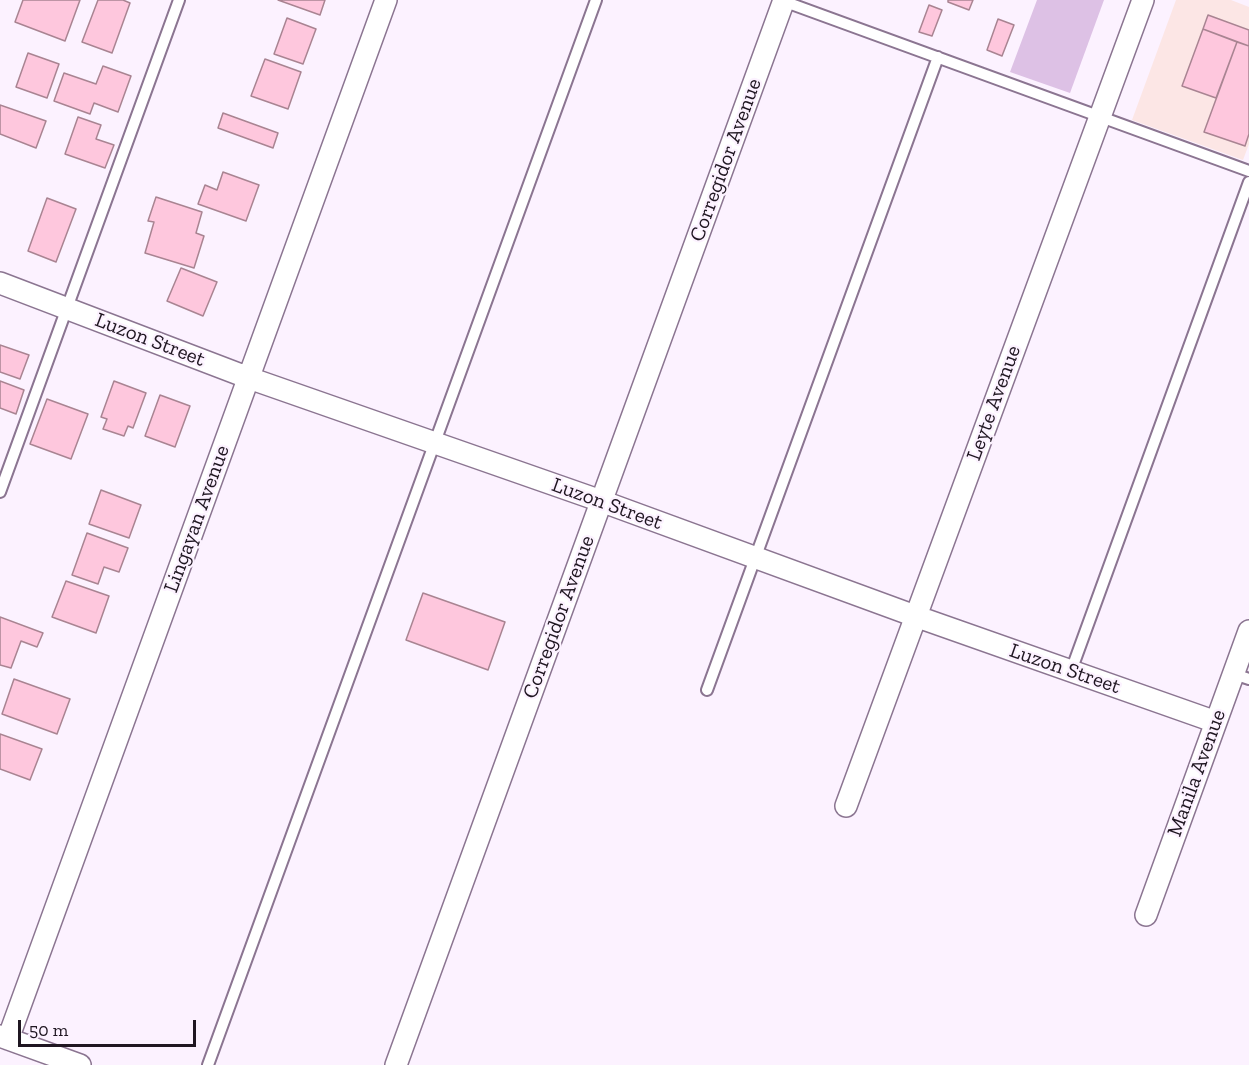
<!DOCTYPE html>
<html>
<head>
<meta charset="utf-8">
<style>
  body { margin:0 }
  #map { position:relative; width:1249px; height:1065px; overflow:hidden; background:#fcf2ff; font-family:"Zilla Slab",serif }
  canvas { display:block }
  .scale { position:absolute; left:18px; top:1020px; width:178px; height:27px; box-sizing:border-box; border:3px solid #1f1621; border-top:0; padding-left:8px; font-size:18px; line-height:21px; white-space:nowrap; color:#1f1621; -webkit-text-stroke:4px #fcf2ff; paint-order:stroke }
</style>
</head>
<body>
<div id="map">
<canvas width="1249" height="1065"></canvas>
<div class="scale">50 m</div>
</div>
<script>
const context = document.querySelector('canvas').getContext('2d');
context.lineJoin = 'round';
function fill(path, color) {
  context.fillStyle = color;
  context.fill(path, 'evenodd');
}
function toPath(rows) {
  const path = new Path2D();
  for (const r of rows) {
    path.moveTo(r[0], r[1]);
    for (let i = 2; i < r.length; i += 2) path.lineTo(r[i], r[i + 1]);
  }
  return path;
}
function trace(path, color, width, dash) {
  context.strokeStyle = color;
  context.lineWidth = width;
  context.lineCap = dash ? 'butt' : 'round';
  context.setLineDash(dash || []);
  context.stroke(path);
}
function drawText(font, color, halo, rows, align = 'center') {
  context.font = font + ' "Zilla Slab",serif';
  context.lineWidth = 4.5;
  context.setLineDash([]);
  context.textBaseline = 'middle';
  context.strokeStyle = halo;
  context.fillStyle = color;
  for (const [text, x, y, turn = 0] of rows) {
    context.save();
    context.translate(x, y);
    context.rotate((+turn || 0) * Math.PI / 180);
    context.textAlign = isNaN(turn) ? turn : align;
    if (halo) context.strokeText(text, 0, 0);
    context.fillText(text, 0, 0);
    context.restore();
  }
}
const commercial = toPath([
  [1176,0,1231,0,1249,7,1249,144,1243,160,1132,120]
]);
const green = toPath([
  [1037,0,1104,0,1070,93,1010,72]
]);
const building = toPath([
  [23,0,80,0,65,41,15,22,23,0],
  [98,0,123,0,130,3,112,53,82,42,98,0],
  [278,0,325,0,320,15,278,0],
  [948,0,973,0,969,10,948,2,948,0],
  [929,5,942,10,932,36,919,32,929,5],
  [1208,15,1249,30,1249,46,1203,29,1208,15],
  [287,18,316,29,303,64,274,54,287,18],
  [998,19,1014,25,1002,56,987,50,998,19],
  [1203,29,1237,42,1216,98,1182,86,1203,29],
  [1237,42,1249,46,1249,134,1245,146,1204,132,1237,42],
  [28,53,59,64,47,98,16,87,28,53],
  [265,59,301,72,288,109,251,96,265,59],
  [103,66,131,76,118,112,94,103,90,114,54,101,64,73,96,84,103,66],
  [0,105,46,121,36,148,0,134,0,105],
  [223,113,278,133,273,148,218,128,223,113],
  [78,117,101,125,96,139,114,145,105,168,65,154,78,117],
  [223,172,259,185,246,221,198,204,205,185,217,190,223,172],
  [156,197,202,212,196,233,204,236,194,268,145,253,154,222,148,221,156,197],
  [47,198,76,209,56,262,28,251,47,198],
  [181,268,217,282,203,316,167,301,181,268],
  [0,345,29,355,20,379,0,372,0,345],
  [0,381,24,390,16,414,0,408,0,381],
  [114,381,146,393,133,428,128,426,124,436,103,429,107,419,101,417,114,381],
  [160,395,190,406,175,447,145,436,160,395],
  [47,399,88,414,71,459,30,444,47,399],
  [101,490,141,505,129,538,89,524,101,490],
  [87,533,128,548,119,572,104,567,98,584,72,575,87,533],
  [66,581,109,596,96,633,52,617,66,581],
  [423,593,505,622,488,670,406,640,423,593],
  [0,617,43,633,37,647,21,641,11,668,0,665,0,617],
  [14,679,70,699,57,734,2,714,14,679],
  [0,734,42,749,30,780,0,769,0,734]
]);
const service = toPath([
  [783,1,1249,171],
  [0,492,179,0],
  [1071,671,1249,182],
  [1234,674,1249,679],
  [707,690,938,57],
  [208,1065,596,0]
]);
const minor = toPath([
  [0,283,249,378,601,501,915,616,1216,722],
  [846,806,1143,0],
  [1146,915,1249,631],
  [0,1036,80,1065],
  [8,1039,386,0],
  [396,1065,784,0]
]);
const streetNames = [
  ["Corregidor Avenue",726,160,-70],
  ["Luzon Street",150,340,21],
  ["Leyte Avenue",994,403,-70],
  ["Luzon Street",607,504,20],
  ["Lingayan Avenue",197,519,-70],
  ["Corregidor Avenue",559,617,-70],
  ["Luzon Street",1065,669,19],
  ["Manila Avenue",1197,773,-70]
];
fill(commercial, '#fce6e5');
fill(green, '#ddc1e5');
fill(building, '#fec7dd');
trace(building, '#a98492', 1.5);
trace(service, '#8b7591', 14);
trace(minor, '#8b7591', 24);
trace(service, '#fff', 10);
trace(minor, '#fff', 21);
drawText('21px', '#1f1621', '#fcf2ff', streetNames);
</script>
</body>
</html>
